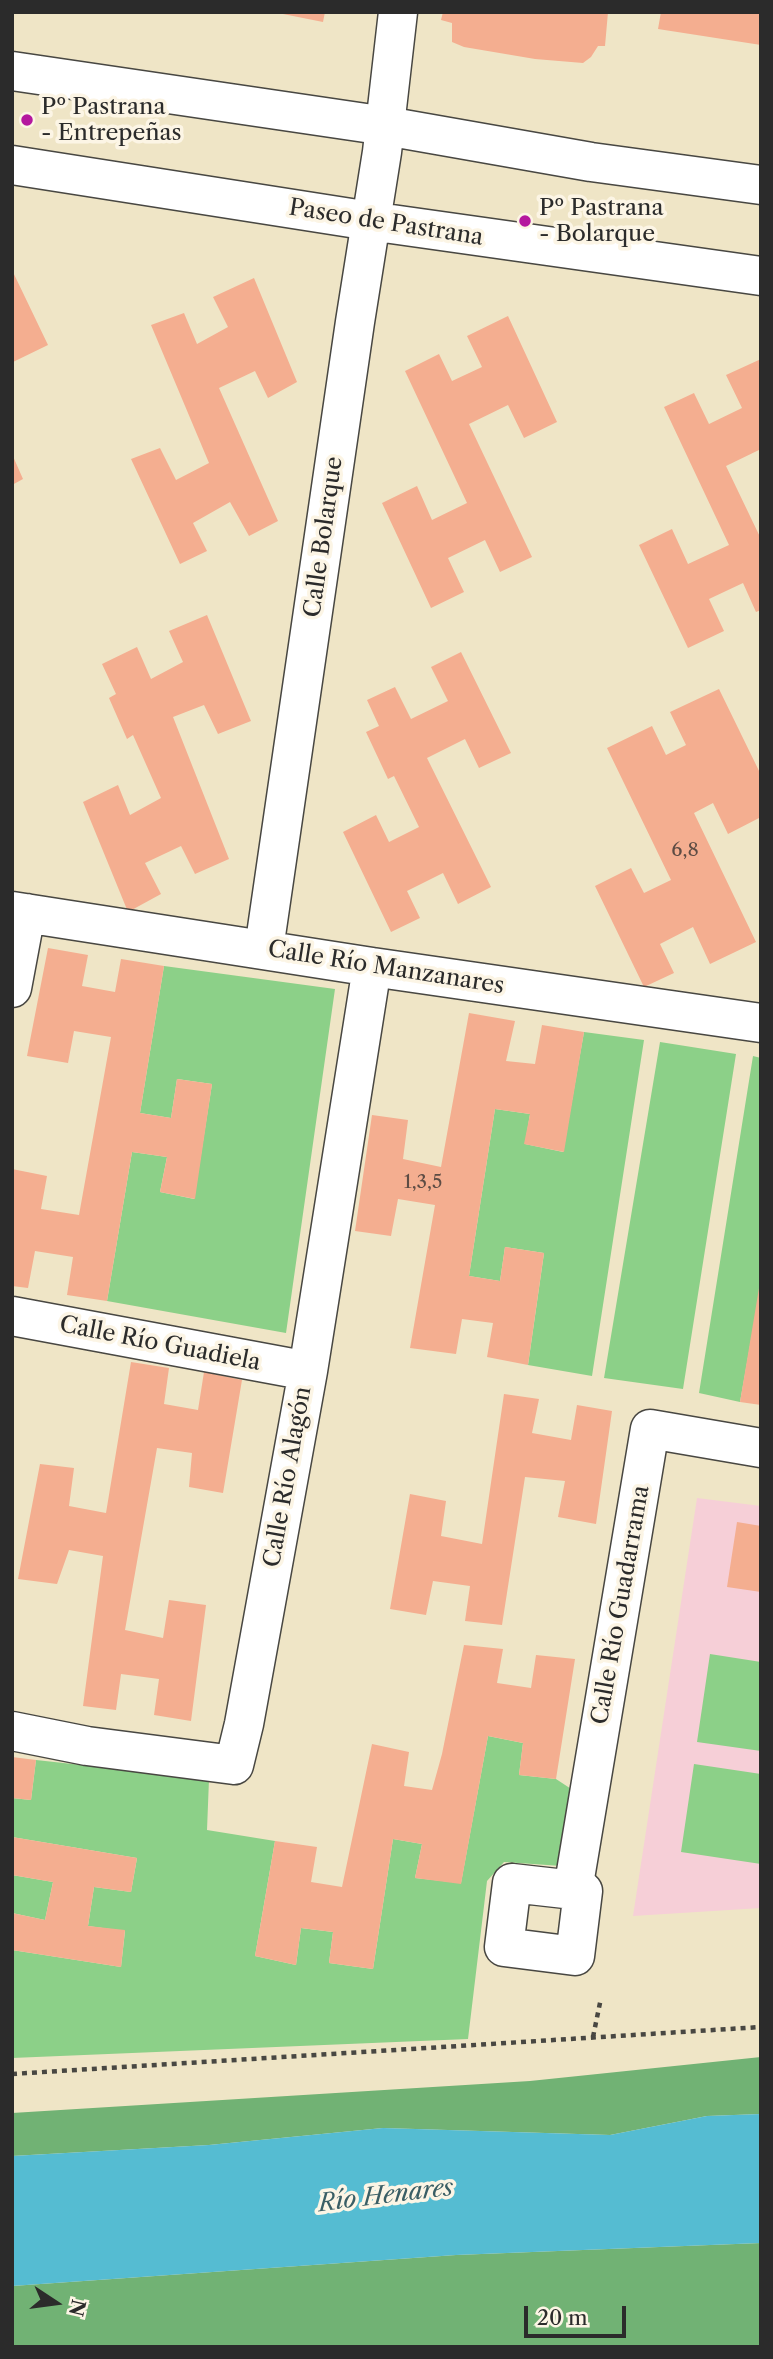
<!DOCTYPE html>
<html>
<head>
<meta charset="utf-8">
<style>
  body { margin:0 }
  #map { position:relative; width:773px; height:2359px; overflow:hidden; background:#efe5c6; font-family:"Libre Caslon Text",serif }
  canvas { display:block }
  .frame { position:absolute; inset:0; border:14px solid #2b2b2b; pointer-events:none }
  .north { position:absolute; left:21px; top:2268px; width:70px; height:70px; -webkit-text-stroke:5px #fcf5e5; paint-order:stroke; rotate:103deg; font-size:19px; font-weight:700; line-height:28px; text-align:center; color:#2b2b2b }
  .north::after { content:''; display:block; margin:auto; width:24px; height:32px; background:#2b2b2b; clip-path:polygon(50% 0,100% 100%,50% 72%,0 100%) }
  .scale { position:absolute; left:524px; top:2306px; width:102px; height:32px; box-sizing:border-box; border:4px solid #2b2b2b; border-top:0; padding-left:9px; font-size:21px; line-height:24px; white-space:nowrap; color:#2b2b2b; -webkit-text-stroke:5px #fcf5e5; paint-order:stroke }
</style>
</head>
<body>
<div id="map">
<canvas width="773" height="2359"></canvas>
<div class="frame"></div>
<div class="north">N</div>
<div class="scale">20 m</div>
</div>
<script>
const context = document.querySelector('canvas').getContext('2d');
context.lineJoin = 'round';
function fill(path, color) {
  context.fillStyle = color;
  context.fill(path, 'evenodd');
}
function toPath(rows) {
  const path = new Path2D();
  for (const r of rows) {
    path.moveTo(r[0], r[1]);
    for (let i = 2; i < r.length; i += 2) path.lineTo(r[i], r[i + 1]);
  }
  return path;
}
function trace(path, color, width, dash) {
  context.strokeStyle = color;
  context.lineWidth = width;
  context.lineCap = dash ? 'butt' : 'round';
  context.setLineDash(dash || []);
  context.stroke(path);
}
function drawText(font, color, halo, rows, align = 'center') {
  context.font = font + ' "Libre Caslon Text",serif';
  context.lineWidth = 7;
  context.setLineDash([]);
  context.textBaseline = 'middle';
  context.strokeStyle = halo;
  context.fillStyle = color;
  for (const [text, x, y, turn = 0] of rows) {
    context.save();
    context.translate(x, y);
    context.rotate((+turn || 0) * Math.PI / 180);
    context.textAlign = isNaN(turn) ? turn : align;
    if (halo) context.strokeText(text, 0, 0);
    context.fillText(text, 0, 0);
    context.restore();
  }
}
const built = toPath([
  [697,1498,761,1506,761,1908,633,1916]
]);
const green = toPath([
  [164,966,335,989,286,1333,107,1301,132,1152,167,1157,160,1192,194,1199,212,1084,177,1079,171,1118,140,1113],
  [584,1032,644,1040,592,1376,528,1365,544,1253,505,1247,500,1281,469,1276,495,1109,530,1114,525,1144,563,1152],
  [660,1042,736,1054,683,1389,604,1378],
  [753,1056,761,1058,761,1284,740,1402,699,1393],
  [710,1654,761,1662,761,1751,697,1742],
  [488,1736,523,1743,519,1775,556,1779,588,1800,576,1867,504,1862,487,1881,468,2039,12,2058,12,1950,121,1967,125,1931,88,1926,94,1887,131,1892,137,1858,12,1837,12,1798,31,1800,36,1760,209,1779,207,1830,275,1841,255,1956,296,1965,301,1928,333,1932,329,1963,373,1969,393,1839,422,1844,415,1878,461,1883],
  [694,1764,761,1774,761,1864,681,1852],
  [12,1875,53,1882,45,1920,12,1913]
]);
const forest = toPath([
  [761,2057,761,2114,707,2116,610,2135,383,2128,209,2145,12,2156,12,2113,530,2081],
  [761,2243,761,2347,12,2347,12,2286,456,2255]
]);
const water = toPath([
  [761,2114,761,2243,456,2255,12,2286,12,2156,209,2145,383,2128,610,2135,707,2116]
]);
const building = toPath([
  [273,12,325,12,323,22],
  [443,12,608,12,605,46,598,46,591,57,583,63,535,59,464,47,452,42,452,23,441,20],
  [661,12,761,12,761,45,658,29],
  [12,270,48,345,13,362,12,359],
  [254,278,297,382,268,398,255,371,219,388,278,521,249,536,230,502,193,523,207,551,180,564,131,459,160,448,176,480,209,463,151,325,184,313,197,344,228,327,213,297],
  [508,316,557,422,524,438,508,405,469,424,532,557,500,572,485,540,448,558,464,592,431,608,382,503,417,486,432,520,467,503,405,371,439,354,452,381,482,367,467,336],
  [761,359,761,449,726,466,761,539,761,610,756,612,743,583,709,599,724,631,688,648,639,545,672,529,688,564,729,545,664,407,694,393,709,424,742,408,726,375],
  [12,454,23,479,12,485],
  [207,615,251,721,218,734,204,705,173,717,229,859,195,874,181,846,145,863,161,894,128,912,83,802,118,785,130,815,161,798,133,735,127,739,109,698,116,694,102,664,137,647,151,679,183,662,169,631],
  [461,652,511,753,479,768,465,739,427,758,491,887,458,904,443,873,407,891,420,918,391,932,343,832,376,815,389,842,419,827,394,776,388,779,366,732,379,726,367,700,395,687,411,719,448,701,431,667],
  [719,689,761,775,761,817,728,834,713,803,694,813,756,942,710,964,693,927,660,944,674,973,644,987,595,886,631,868,644,893,671,880,607,748,652,726,666,755,686,745,670,712],
  [48,948,88,955,82,986,115,992,121,959,164,966,140,1113,171,1118,177,1079,212,1084,195,1199,160,1192,167,1157,132,1152,107,1301,67,1295,73,1257,35,1251,28,1288,12,1286,12,1169,47,1176,41,1209,79,1215,111,1037,74,1031,68,1063,27,1056],
  [469,1013,515,1021,506,1061,535,1064,542,1025,584,1032,564,1152,524,1144,530,1114,495,1109,469,1276,500,1281,505,1247,544,1253,528,1365,487,1357,493,1323,462,1319,456,1354,410,1348,435,1205,398,1199,391,1236,355,1231,372,1115,408,1120,403,1159,441,1167],
  [759,1288,761,1288,761,1405,740,1402],
  [131,1362,169,1368,164,1404,198,1410,204,1372,242,1380,223,1493,189,1487,192,1453,157,1448,125,1630,163,1638,169,1600,206,1605,191,1721,154,1715,159,1679,121,1674,116,1710,83,1706,103,1556,69,1550,57,1584,18,1579,40,1464,74,1468,69,1506,106,1513],
  [504,1394,539,1399,532,1433,571,1440,577,1405,612,1411,596,1524,558,1517,565,1481,525,1477,502,1625,465,1621,470,1586,433,1581,426,1615,390,1609,410,1494,446,1501,441,1536,482,1544],
  [737,1522,761,1526,761,1592,727,1587],
  [464,1645,503,1649,497,1683,531,1688,536,1655,575,1659,556,1779,519,1775,523,1743,488,1736,461,1884,415,1878,422,1844,393,1839,373,1969,329,1963,333,1932,301,1928,296,1965,255,1956,275,1841,317,1847,311,1882,342,1887,372,1744,409,1752,404,1786,432,1790,442,1754],
  [12,1757,36,1760,31,1800,12,1798],
  [12,1837,137,1858,131,1892,94,1887,88,1926,125,1930,121,1967,12,1950,12,1913,45,1920,53,1882,12,1875]
]);
const path = toPath([
  [593,2037,601,1998],
  [12,2074,761,2027]
]);
const minor = toPath([
  [12,71,386,126,591,162,761,185],
  [12,165,370,221,761,276],
  [12,911,372,967,761,1023],
  [264,949,355,322,382,152,398,12],
  [12,988,26,913],
  [12,1316,308,1371],
  [12,1731,87,1746,234,1765,244,1724,308,1371,372,967],
  [512,1883,583,1891,575,1956,504,1947,512,1883],
  [573,1890,650,1429,761,1448]
]);
const markers = [
  [27,120,7,"#b5179e"],
  [525,221,7,"#b5179e"]
];
const numberNames = [
  ["6,8",685,851],
  ["1,3,5",423,1183]
];
const poiNames = [
  ["Pº Pastrana",41,107],
  ["- Entrepeñas",41,133],
  ["Pº Pastrana",539,208],
  ["- Bolarque",539,234]
];
const streetNames = [
  ["Paseo de Pastrana",386,223,9],
  ["Calle Bolarque",324,537,-82],
  ["Calle Río Manzanares",386,968,9],
  ["Calle Río Guadiela",160,1344,11],
  ["Calle Río Alagón",288,1477,-80],
  ["Calle Río Guadarrama",621,1605,-80]
];
const waterNames = [
  ["Río Henares",386,2196,-7]
];
fill(built, '#f6cfd7');
fill(green, '#8cd088');
fill(forest, '#71b274');
fill(water, '#55bcd2');
fill(building, '#f4ae90');
trace(minor, '#484742', 41);
trace(path, '#484742', 4.5, [5, 5]);
trace(minor, '#fff', 38);
for (const [x, y, r, color] of markers) {
  const dot = new Path2D();
  dot.arc(x, y, r, 0, 2 * Math.PI);
  context.fillStyle = color;
  context.fill(dot);
  trace(dot, '#fcf5e5', 2.5);
}
drawText('19px', '#5d4c44', null, numberNames);
drawText('23px', '#2b2b2b', '#fcf5e5', poiNames, 'left');
drawText('23px', '#2b2b2b', '#fcf5e5', streetNames);
drawText('italic 24px', '#3a5e65', '#fcf5e5', waterNames);
</script>
</body>
</html>
